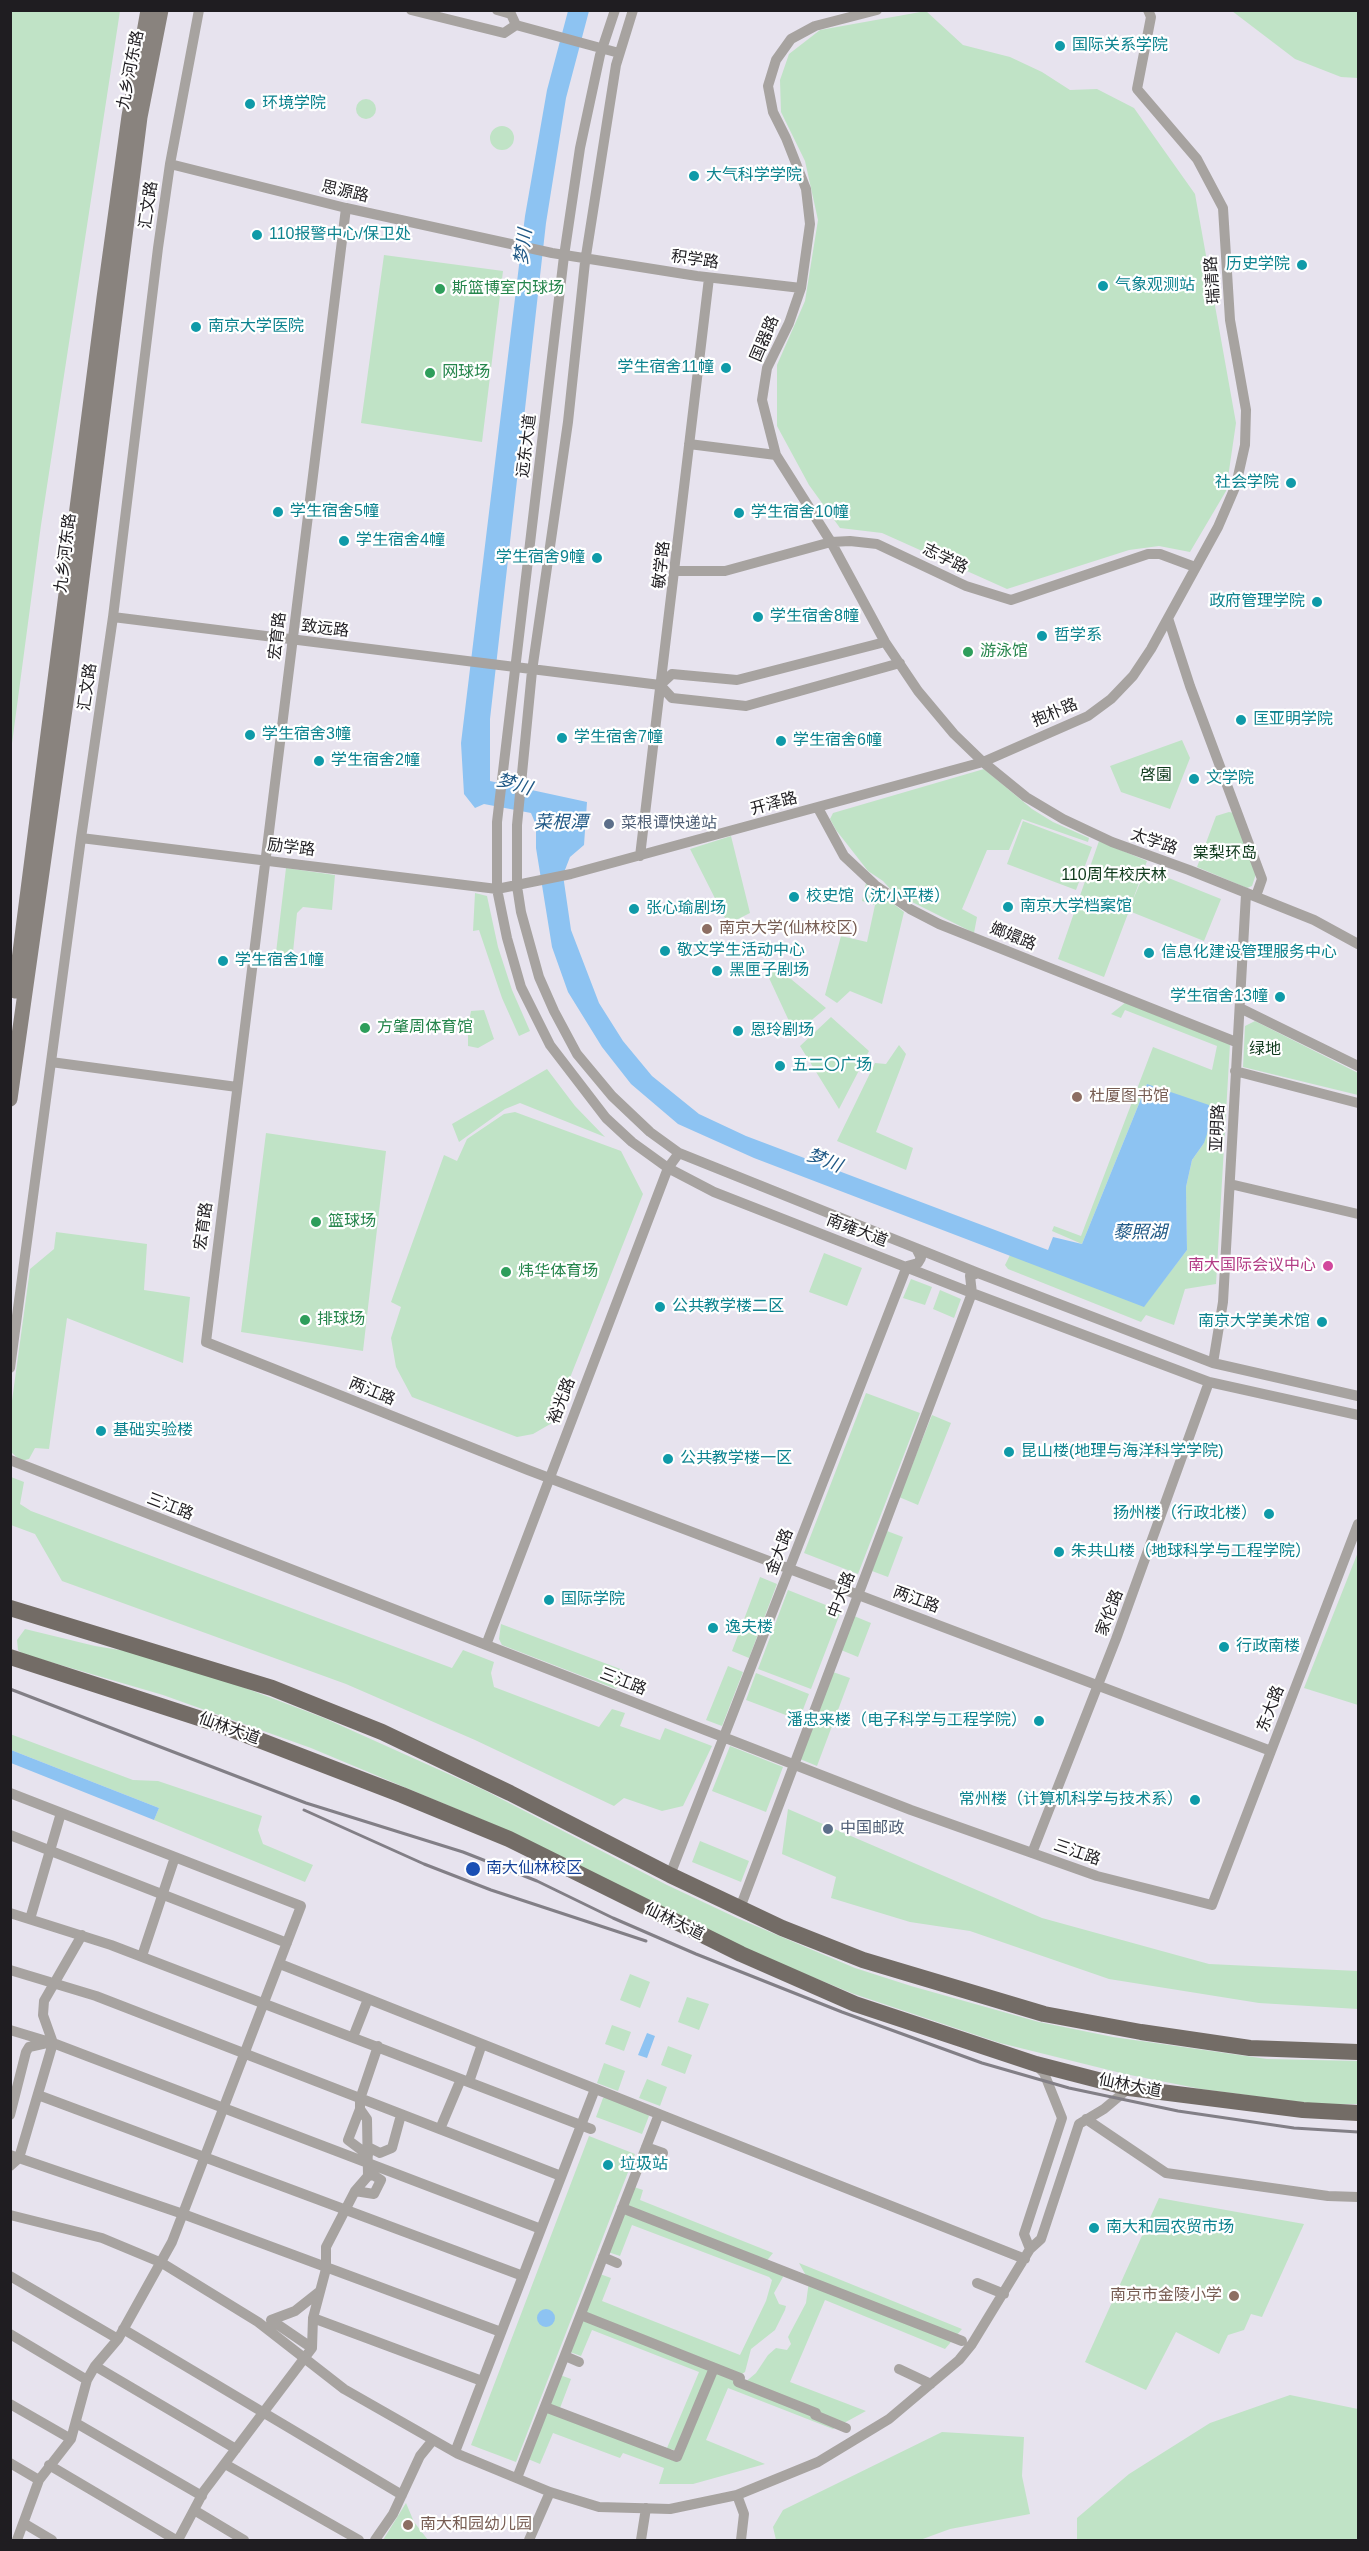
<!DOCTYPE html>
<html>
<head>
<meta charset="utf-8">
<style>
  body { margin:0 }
  #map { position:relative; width:1369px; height:2551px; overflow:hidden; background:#e7e3ee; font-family:Arial,sans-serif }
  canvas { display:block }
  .frame { position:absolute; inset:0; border:12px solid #1f1d21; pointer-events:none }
</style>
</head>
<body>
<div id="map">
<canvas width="1369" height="2551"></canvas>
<div class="frame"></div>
</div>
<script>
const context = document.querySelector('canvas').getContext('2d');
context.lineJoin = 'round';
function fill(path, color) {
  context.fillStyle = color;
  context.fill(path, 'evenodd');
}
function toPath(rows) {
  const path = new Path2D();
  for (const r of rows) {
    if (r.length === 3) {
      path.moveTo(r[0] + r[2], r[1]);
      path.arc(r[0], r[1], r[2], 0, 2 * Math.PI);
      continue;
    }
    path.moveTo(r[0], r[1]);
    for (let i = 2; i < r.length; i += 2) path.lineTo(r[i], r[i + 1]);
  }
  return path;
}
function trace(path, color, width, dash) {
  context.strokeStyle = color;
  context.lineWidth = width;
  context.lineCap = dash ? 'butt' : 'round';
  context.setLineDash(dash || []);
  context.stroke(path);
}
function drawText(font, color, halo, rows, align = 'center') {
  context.font = font + ' Arial,"Noto Sans SC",sans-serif';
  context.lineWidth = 4.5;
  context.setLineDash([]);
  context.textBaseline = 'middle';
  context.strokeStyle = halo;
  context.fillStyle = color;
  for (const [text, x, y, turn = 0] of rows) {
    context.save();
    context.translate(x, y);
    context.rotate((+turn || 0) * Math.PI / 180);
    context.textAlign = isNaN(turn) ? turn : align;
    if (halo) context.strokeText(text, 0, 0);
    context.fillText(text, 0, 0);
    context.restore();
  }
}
const green = toPath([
  [10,11,120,11,41,525,11,751],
  [926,11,963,45,1010,57,1042,72,1070,90,1097,89,1134,108,1195,194,1236,423,1226,491,1190,552,1159,546,1129,550,1007,589,882,533,840,528,809,485,777,426,777,365,805,301,818,220,805,161,781,112,780,80,789,54,820,30],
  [1232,11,1358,11,1358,78,1341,77,1295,59],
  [366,109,10],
  [502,138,12],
  [384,255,503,271,482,442,361,423],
  [1182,740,1190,758,1170,809,1121,792,1110,766],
  [984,769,1032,809,1053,822,1089,838,1088,842,1022,819,1009,850,987,850,962,909,977,917,974,933,894,893,883,881,868,871,836,830,830,819,833,813],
  [1229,812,1234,813,1256,874,1252,886,1247,888,1197,867,1216,816],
  [1023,821,1092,847,1076,890,1007,864],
  [731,836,750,913,728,924,690,849],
  [1099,841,1147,861,1132,902,1146,869,1221,899,1204,941,1129,911,1104,977,1058,959],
  [286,868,335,875,332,910,303,907,297,913,292,962,275,961],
  [866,883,904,912,882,1004,850,991,837,1003,825,995,841,936,867,942,875,905,862,901],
  [475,893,487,896,498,947,512,990,530,1031,519,1036,502,998,479,930,473,931],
  [768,960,826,1008,795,1034,763,965],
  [1126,1002,1230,1044,1216,1284,1185,1289,1174,1325,1146,1315,1141,1322,1008,1269,1005,1265,1010,1255,1144,1306,1187,1250,1186,1187,1192,1160,1204,1143,1147,1084,1082,1244,1052,1231,1054,1226,1081,1236,1153,1047,1212,1070,1217,1046,1125,1010,1121,1018,1111,1014],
  [484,1010,494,1039,478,1048,468,1046,468,1027,471,1011],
  [831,1017,869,1051,839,1109,800,1046],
  [1255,1021,1358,1073,1358,1095,1243,1067,1245,1026],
  [899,1045,906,1054,876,1132,913,1148,906,1170,837,1141,875,1063,886,1064],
  [547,1069,575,1106,605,1137,520,1103,505,1109,459,1142,452,1124],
  [515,1112,621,1151,643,1194,552,1423,533,1434,517,1437,412,1397,396,1367,391,1338,401,1307,391,1302,444,1155,457,1161,467,1139,504,1114],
  [266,1133,386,1151,363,1351,241,1332],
  [56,1232,147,1244,144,1290,190,1297,183,1363,67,1318,49,1449,35,1448,29,1459,21,1461,11,1452,11,1408,30,1269,54,1249],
  [824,1253,862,1268,847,1306,809,1292],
  [911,1279,932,1287,925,1305,903,1298],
  [940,1290,961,1299,954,1318,933,1309],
  [866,1393,920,1413,858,1574,804,1553],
  [932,1415,951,1423,918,1505,899,1497],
  [11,1477,24,1482,20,1504,31,1511,452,1668,463,1650,494,1662,491,1673,494,1687,599,1727,612,1709,625,1713,620,1726,660,1740,665,1728,712,1746,683,1806,662,1811,624,1798,614,1806,475,1740,346,1684,62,1581,35,1534,11,1525],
  [887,1531,903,1537,888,1577,872,1571],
  [1358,1552,1358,1705,1304,1688],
  [760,1577,777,1584,749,1658,732,1651],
  [788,1590,841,1611,811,1689,758,1669],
  [854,1616,871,1623,858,1657,841,1650],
  [501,1624,623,1670,616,1689,502,1645,499,1639],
  [25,1629,95,1646,138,1653,240,1686,324,1718,484,1790,667,1885,737,1918,855,1968,911,1986,1039,2022,1113,2037,1267,2059,1358,2061,1358,2104,1315,2104,1201,2089,1125,2074,1000,2043,854,1994,749,1951,509,1831,311,1748,163,1695,23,1654,18,1650,17,1640],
  [728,1666,743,1672,722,1726,706,1720],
  [833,1672,850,1678,817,1766,800,1759],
  [756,1673,809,1694,799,1720,746,1700],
  [10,1734,133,1780,158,1781,262,1816,258,1830,263,1844,313,1865,305,1882,154,1820,159,1808,11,1750],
  [730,1746,783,1767,766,1812,712,1791],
  [788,1809,1042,1918,1209,1964,1358,1971,1358,2009,1259,2003,1109,1979,970,1931,910,1922,831,1898,836,1877,782,1854],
  [700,1841,749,1861,741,1882,692,1862],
  [630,1974,650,1982,640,2008,620,2000],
  [687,1997,709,2004,699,2030,678,2022],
  [612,2025,631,2032,624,2051,605,2044],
  [668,2046,692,2055,685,2074,661,2065],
  [604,2063,625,2071,618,2091,597,2083],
  [647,2079,667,2087,660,2106,639,2098],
  [609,2097,645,2111,649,2116,642,2134,596,2117,603,2098],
  [589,2136,635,2154,516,2462,471,2445],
  [634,2187,643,2190,640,2200,773,2253,765,2263,780,2269,783,2277,774,2293,779,2304,786,2306,785,2310,775,2330,751,2349,745,2372,737,2377,743,2384,756,2373,768,2355,776,2348,787,2350,791,2344,788,2337,806,2303,809,2281,799,2263,962,2329,945,2349,825,2300,790,2382,866,2411,833,2429,728,2388,706,2440,765,2464,693,2484,659,2484,664,2468,623,2453,620,2458,553,2433,540,2464,528,2459,560,2375,571,2379,560,2408,667,2448,699,2372,592,2330,581,2356,570,2352,600,2274,611,2278,602,2301,740,2355,766,2301,772,2280,769,2277,632,2225,620,2256,608,2252],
  [690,2434,679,2462,668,2459,671,2449,676,2451],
  [1159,2198,1304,2224,1262,2317,1251,2314,1244,2330,1228,2335,1219,2354,1176,2332,1146,2390,1085,2362],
  [1290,2395,1358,2409,1358,2540,1077,2540,1077,2518,1129,2474,1210,2423],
  [942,2432,1024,2437,1022,2476,1030,2514,950,2529,920,2540,776,2540,773,2527,783,2510],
  [406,2503,414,2522,428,2540,383,2540]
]);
const water = toPath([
  [568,11,589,11,566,98,546,223,490,719,490,781,587,802,584,845,570,857,563,875,571,930,599,1003,623,1041,652,1076,699,1114,746,1136,1048,1250,1053,1237,1082,1244,1147,1084,1209,1105,1209,1128,1204,1143,1192,1160,1186,1187,1187,1250,1144,1307,754,1158,678,1124,631,1084,602,1047,568,992,552,947,536,848,536,825,531,813,484,804,475,808,464,794,461,743,525,216,547,90],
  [11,1750,159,1808,154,1820,11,1763],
  [647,2033,655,2036,647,2058,638,2055],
  [546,2318,9]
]);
const street = toPath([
  [411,10,504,33,516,25,619,53],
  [497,10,511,14,516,25],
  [615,10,600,55,580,148,564,256,497,822,497,889,507,938,521,987,550,1045,606,1118,632,1142,668,1168,714,1192,972,1293,1209,1382,1358,1415],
  [633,10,616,65,585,262,568,422,532,671,517,825,517,886,521,912,539,977,554,1011,577,1054,612,1096,650,1132,679,1153,978,1273,1213,1363,1358,1396],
  [877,10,815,26,791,39,776,60,768,86,773,112,786,138,806,189,810,224,801,288,789,323,767,368,762,400,776,455,831,542,885,642,918,691,954,734,983,762,1026,797,1063,819,1112,842,1189,870,1314,920,1358,944],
  [170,164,346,208,552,253,697,276,801,288],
  [346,208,206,1342,528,1470,1271,1751],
  [689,444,776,455],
  [676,571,725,571,831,542,850,541,877,544,966,586,1011,600,1148,554,1160,554,1195,567],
  [113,617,660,685,672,698,746,706,900,663],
  [1168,618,1190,686,1262,879,1256,896],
  [660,685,672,674,737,680,885,642],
  [818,808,844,856,875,885,910,909,939,924,1236,1042],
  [81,838,497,889,571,874,983,762,1088,716,1111,699,1133,676,1151,649,1218,527,1236,485,1245,445,1246,410,1230,320,1223,208,1197,159,1137,89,1151,17,1148,10],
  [640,856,709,278],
  [1240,1008,1358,1066],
  [51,1062,237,1087],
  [1235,1071,1358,1103],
  [1230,1184,1358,1214],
  [1213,1363,1223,1302,1246,894],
  [10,1368,81,838,113,617,158,248,170,164,199,10],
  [10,1460,911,1810,1097,1876,1212,1905,1358,1524],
  [486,1645,668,1168,679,1153],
  [10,1793,301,1906,172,2242,118,2339,95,2366,87,2380,71,2439,39,2480,17,2540],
  [10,1835,287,1943],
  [1032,1853,1116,1639,1209,1382],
  [670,1875,907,1266,918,1263,921,1258,916,1248],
  [740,1908,972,1293,970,1276,978,1273],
  [10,1913,111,1945,591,2129],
  [30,1919,61,1813],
  [142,1956,175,1857],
  [280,1964,1025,2259],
  [10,1970,96,1996,561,2176],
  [10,2030,53,2043,541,2229],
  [353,2037,368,1999],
  [469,2082,482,2044],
  [38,2095,523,2276],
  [360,2109,348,2140,368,2155],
  [10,2115,26,2052,29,2047,47,2043],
  [1086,2119,1166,2173,1328,2196,1358,2197],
  [440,2129,461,2079],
  [368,2147,380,2153,392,2148,401,2115],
  [646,2147,663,2153],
  [10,2155,183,2214,501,2332],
  [10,2166,19,2158,53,2043,43,2015,44,2001,82,1935],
  [355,2191,374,2194,381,2180,373,2175,368,2176],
  [622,2208,962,2341],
  [10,2215,102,2238,162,2263,258,2322,344,2389,458,2454,550,2492,599,2507,670,2509,737,2495,818,2462,889,2419,959,2360,972,2344,1030,2249,1041,2239,1079,2124,1104,2109,1129,2088],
  [1030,2249,1024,2234,1062,2118,1044,2073,1036,2065],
  [603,2257,617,2263],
  [10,2276,118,2339],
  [977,2283,1004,2294],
  [581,2315,740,2378,738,2382,816,2413,815,2415,846,2428],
  [313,2318,482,2381],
  [271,2320,295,2311,319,2292],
  [271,2320,312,2348],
  [123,2329,402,2495],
  [10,2334,87,2380],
  [565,2356,579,2362],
  [95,2366,236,2449],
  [899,2369,931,2384],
  [10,2404,71,2439],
  [545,2407,677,2457,714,2368],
  [76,2423,202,2496],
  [455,2452,595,2089],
  [10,2463,39,2480],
  [225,2464,359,2540],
  [49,2465,176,2540],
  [517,2478,659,2114],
  [737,2495,744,2514,741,2540],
  [194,2510,244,2540],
  [25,2524,52,2540],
  [178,2540,204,2491,312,2348,313,2318,326,2269,326,2247,355,2191,368,2176,367,2119,360,2109,360,2099,378,2046],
  [375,2540,393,2514,420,2456,433,2440],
  [529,2540,550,2492],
  [641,2540,646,2508]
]);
const secondary = toPath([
  [15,991,104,298,129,116,148,10],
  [10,1099,69,681,140,117,161,10]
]);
const primary = toPath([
  [10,1608,272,1688,382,1732,510,1793,670,1875,782,1928,863,1960,1044,2014,1141,2032,1250,2048,1358,2052],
  [10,1657,220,1725,402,1795,509,1839,741,1954,855,2004,1036,2064,1129,2088,1303,2110,1358,2113]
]);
const rail = toPath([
  [10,1689,306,1803,463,1852,537,1881,613,1918,696,1954,842,2012,982,2063,1069,2088,1178,2111,1294,2128,1358,2132],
  [304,1810,424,1864,491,1890,646,1941]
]);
const markers = [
  [1060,46,6,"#0f9aa8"],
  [250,104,6,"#0f9aa8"],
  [694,176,6,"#0f9aa8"],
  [257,235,6,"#0f9aa8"],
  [1302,265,6,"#0f9aa8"],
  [1103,286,6,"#0f9aa8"],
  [440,289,6,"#2e9e5b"],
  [196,327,6,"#0f9aa8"],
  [726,368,6,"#0f9aa8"],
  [430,373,6,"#2e9e5b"],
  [1291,483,6,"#0f9aa8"],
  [278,512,6,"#0f9aa8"],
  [739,513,6,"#0f9aa8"],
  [344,541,6,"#0f9aa8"],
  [597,558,6,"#0f9aa8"],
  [1317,602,6,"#0f9aa8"],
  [758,617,6,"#0f9aa8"],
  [1042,636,6,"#0f9aa8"],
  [968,652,6,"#2e9e5b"],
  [1241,720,6,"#0f9aa8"],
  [250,735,6,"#0f9aa8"],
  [562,738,6,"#0f9aa8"],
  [781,741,6,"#0f9aa8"],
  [319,761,6,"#0f9aa8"],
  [1194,779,6,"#0f9aa8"],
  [609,824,6,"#5c6f8a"],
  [794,897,6,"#0f9aa8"],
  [1008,907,6,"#0f9aa8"],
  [634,909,6,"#0f9aa8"],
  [707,929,6,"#8d6e63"],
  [665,951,6,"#0f9aa8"],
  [1149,953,6,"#0f9aa8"],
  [223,961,6,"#0f9aa8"],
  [717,971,6,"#0f9aa8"],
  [1280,997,6,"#0f9aa8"],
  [365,1028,6,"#2e9e5b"],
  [738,1031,6,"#0f9aa8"],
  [780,1066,6,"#0f9aa8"],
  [1077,1097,6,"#8d6e63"],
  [316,1222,6,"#2e9e5b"],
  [1328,1266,6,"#d1479c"],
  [506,1272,6,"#2e9e5b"],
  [660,1307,6,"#0f9aa8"],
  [305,1320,6,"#2e9e5b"],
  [1322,1322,6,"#0f9aa8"],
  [101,1431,6,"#0f9aa8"],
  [1009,1452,6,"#0f9aa8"],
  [668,1459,6,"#0f9aa8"],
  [1269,1514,6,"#0f9aa8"],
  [1059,1552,6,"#0f9aa8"],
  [549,1600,6,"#0f9aa8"],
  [713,1628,6,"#0f9aa8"],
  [1224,1647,6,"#0f9aa8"],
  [1039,1721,6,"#0f9aa8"],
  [1195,1800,6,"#0f9aa8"],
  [828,1829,6,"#5c6f8a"],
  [473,1869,8,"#1a4fb4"],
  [608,2165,6,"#0f9aa8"],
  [1094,2228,6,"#0f9aa8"],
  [1234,2296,6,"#8d6e63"],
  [408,2525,6,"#8d6e63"]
];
const cultureNames = [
  ["国际关系学院",1072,46],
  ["环境学院",262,104],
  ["大气科学学院",706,176],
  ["110报警中心/保卫处",269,235],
  ["历史学院",1290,265,"right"],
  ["气象观测站",1115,286],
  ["南京大学医院",208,327],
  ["学生宿舍11幢",714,368,"right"],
  ["社会学院",1279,483,"right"],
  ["学生宿舍5幢",290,512],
  ["学生宿舍10幢",751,513],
  ["学生宿舍4幢",356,541],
  ["学生宿舍9幢",585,558,"right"],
  ["政府管理学院",1305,602,"right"],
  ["学生宿舍8幢",770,617],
  ["哲学系",1054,636],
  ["匡亚明学院",1253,720],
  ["学生宿舍3幢",262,735],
  ["学生宿舍7幢",574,738],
  ["学生宿舍6幢",793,741],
  ["学生宿舍2幢",331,761],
  ["文学院",1206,779],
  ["校史馆（沈小平楼）",806,897],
  ["南京大学档案馆",1020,907],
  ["张心瑜剧场",646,909],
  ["敬文学生活动中心",677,951],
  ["信息化建设管理服务中心",1161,953],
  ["学生宿舍1幢",235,961],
  ["黑匣子剧场",729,971],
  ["学生宿舍13幢",1268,997,"right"],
  ["恩玲剧场",750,1031],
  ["五二〇广场",792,1066],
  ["公共教学楼二区",672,1307],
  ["南京大学美术馆",1310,1322,"right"],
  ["基础实验楼",113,1431],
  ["昆山楼(地理与海洋科学学院)",1021,1452],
  ["公共教学楼一区",680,1459],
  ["扬州楼（行政北楼）",1257,1514,"right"],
  ["朱共山楼（地球科学与工程学院）",1071,1552],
  ["国际学院",561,1600],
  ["逸夫楼",725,1628],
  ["行政南楼",1236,1647],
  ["潘忠来楼（电子科学与工程学院）",1027,1721,"right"],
  ["常州楼（计算机科学与技术系）",1183,1800,"right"],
  ["垃圾站",620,2165],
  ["南大和园农贸市场",1106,2228]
];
const streetNames = [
  ["九乡河东路",131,70,-79],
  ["思源路",345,192,13],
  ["汇文路",149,205,-82],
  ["积学路",695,260,8],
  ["瑞清路",1213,280,-94],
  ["国器路",765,339,-67],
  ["远东大道",527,446,-83],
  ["九乡河东路",66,553,-83],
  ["志学路",945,559,26],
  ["敏学路",662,565,-84],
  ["致远路",325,629,7],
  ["宏育路",278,636,-83],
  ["汇文路",88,687,-82],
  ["抱朴路",1055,713,-23],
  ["开泽路",774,804,-15],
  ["太学路",1154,842,19],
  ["励学路",291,848,7],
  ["嫏嬛路",1013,937,22],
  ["亚明路",1218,1128,-87],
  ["宏育路",204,1226,-82],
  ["南雍大道",857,1231,21],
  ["两江路",372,1392,22],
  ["裕光路",562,1401,-69],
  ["三江路",170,1507,21],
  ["金大路",780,1552,-69],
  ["中大路",842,1595,-69],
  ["两江路",916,1600,20],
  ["家伦路",1110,1613,-69],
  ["三江路",623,1682,21],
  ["东大路",1271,1709,-69],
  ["仙林大道",229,1729,20],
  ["三江路",1077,1853,19],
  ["仙林大道",674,1922,26],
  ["仙林大道",1130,2086,11]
];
const leisureNames = [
  ["斯篮博室内球场",452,289],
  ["网球场",442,373],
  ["游泳馆",980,652],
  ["方肇周体育馆",377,1028],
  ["篮球场",328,1222],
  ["炜华体育场",518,1272],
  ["排球场",317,1320]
];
const parkNames = [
  ["啓園",1156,776],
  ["棠梨环岛",1225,854],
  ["110周年校庆林",1114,876],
  ["绿地",1265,1050]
];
const serviceNames = [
  ["菜根谭快递站",621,824],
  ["中国邮政",840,1829]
];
const educationNames = [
  ["南京大学(仙林校区)",719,929],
  ["杜厦图书馆",1089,1097],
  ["南京市金陵小学",1222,2296,"right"],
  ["南大和园幼儿园",420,2525]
];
const hotelNames = [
  ["南大国际会议中心",1316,1266]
];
const transitNames = [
  ["南大仙林校区",486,1869]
];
const waterNames = [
  ["梦川",524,247,-83],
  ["梦川",514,785,16],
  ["菜根潭",561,823],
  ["梦川",824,1161,21],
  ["藜照湖",1140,1233]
];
fill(green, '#c0e3c6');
fill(water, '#8dc3f2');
trace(street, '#a7a3a0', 10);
trace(secondary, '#89837e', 15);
trace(primary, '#736c66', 16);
trace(rail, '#827f86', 3);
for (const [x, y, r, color] of markers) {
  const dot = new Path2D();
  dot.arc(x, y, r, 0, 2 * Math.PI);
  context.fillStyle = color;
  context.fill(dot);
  trace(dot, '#fff', 2);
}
drawText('16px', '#0d838f', '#fff', cultureNames, 'left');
drawText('16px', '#1f1d21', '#fff', streetNames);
drawText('16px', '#27864d', '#fff', leisureNames, 'left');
drawText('16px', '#0e391b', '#fff', parkNames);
drawText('16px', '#4e5e75', '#fff', serviceNames, 'left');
drawText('16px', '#785e54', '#fff', educationNames, 'left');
drawText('16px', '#b23c85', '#fff', hotelNames, 'right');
drawText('16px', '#164399', '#fff', transitNames, 'left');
drawText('italic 18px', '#205986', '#fff', waterNames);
</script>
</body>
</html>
